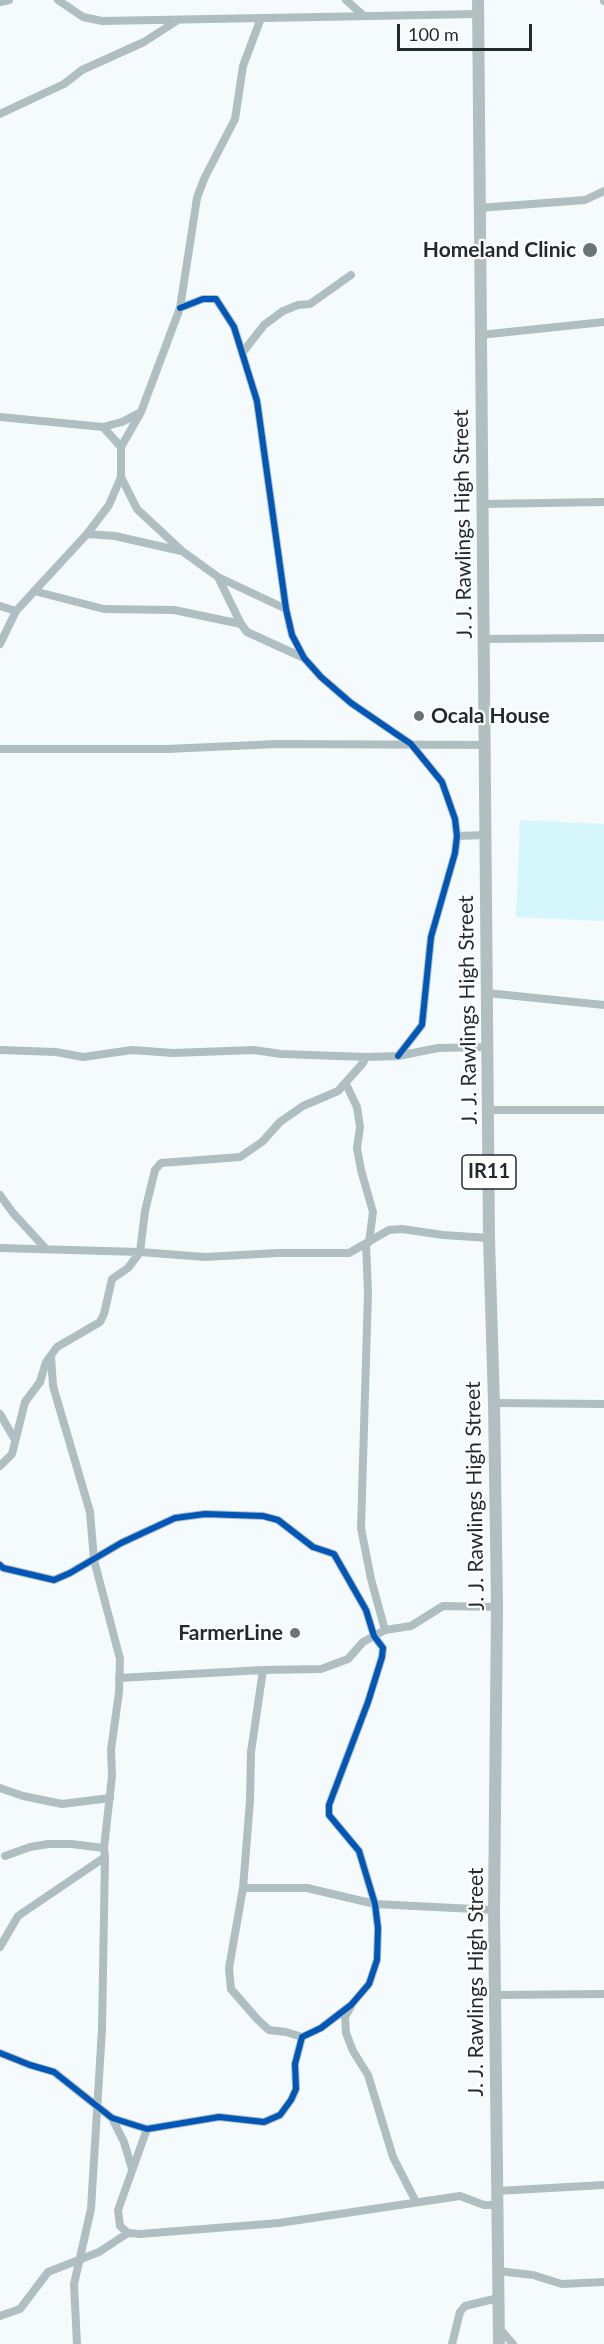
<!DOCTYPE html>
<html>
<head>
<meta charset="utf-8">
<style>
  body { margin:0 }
  #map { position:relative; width:604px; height:2344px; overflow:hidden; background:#f5fbfc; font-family:Lato,sans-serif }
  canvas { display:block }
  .scale { position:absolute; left:397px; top:24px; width:135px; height:27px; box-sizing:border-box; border:3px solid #212b2d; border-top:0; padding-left:8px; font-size:18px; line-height:21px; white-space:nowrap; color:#212b2d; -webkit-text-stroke:4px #fff; paint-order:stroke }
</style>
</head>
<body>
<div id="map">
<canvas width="604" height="2344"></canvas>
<div class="scale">100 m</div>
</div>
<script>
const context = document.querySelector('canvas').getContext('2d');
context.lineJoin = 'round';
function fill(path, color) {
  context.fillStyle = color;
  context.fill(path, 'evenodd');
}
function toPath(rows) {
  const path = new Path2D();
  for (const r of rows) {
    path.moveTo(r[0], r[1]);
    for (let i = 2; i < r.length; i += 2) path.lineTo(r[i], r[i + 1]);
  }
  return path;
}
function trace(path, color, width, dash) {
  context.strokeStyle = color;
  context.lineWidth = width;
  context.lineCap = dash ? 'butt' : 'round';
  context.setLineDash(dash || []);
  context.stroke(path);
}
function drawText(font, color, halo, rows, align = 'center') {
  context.font = font + ' Lato,sans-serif';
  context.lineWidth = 4.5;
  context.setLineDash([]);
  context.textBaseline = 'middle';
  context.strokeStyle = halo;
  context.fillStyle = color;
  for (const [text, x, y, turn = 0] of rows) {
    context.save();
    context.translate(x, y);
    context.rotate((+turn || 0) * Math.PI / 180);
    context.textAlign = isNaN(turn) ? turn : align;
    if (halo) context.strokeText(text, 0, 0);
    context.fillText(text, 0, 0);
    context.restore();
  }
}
const green = toPath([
  [520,820,604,824,604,921,516,917]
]);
const street = toPath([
  [58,0,83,17,102,21,478,14],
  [346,0,364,16],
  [604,0,604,1],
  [0,2,9,0],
  [261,18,243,66,235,119,204,179,197,198,180,308,141,412,121,447,121,477,137,509,182,551,218,577,241,624,247,632,304,658],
  [0,114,64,84,82,70,144,42,178,20],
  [479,208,585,200,604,191],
  [180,308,203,299,216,299,234,327,257,401,286,609,292,635,304,658,321,677,351,703,411,744,442,782,455,819,457,836,455,853,431,937,422,1025,398,1056],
  [480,335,604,322],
  [243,352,264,325,283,311,298,305,310,304,351,275],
  [0,417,103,427,121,447],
  [103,427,122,422,139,413],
  [483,504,604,502],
  [87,534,115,536,181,551],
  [218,577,286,609],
  [34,591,104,609,174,610,241,624],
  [0,606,16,611],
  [484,639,604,638],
  [0,644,16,611,87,534,109,505,121,477],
  [0,749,167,749,277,744,485,745],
  [457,836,486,835],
  [487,993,604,1005],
  [0,1050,56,1052,83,1057,132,1050,173,1053,254,1050,281,1054,366,1057,398,1056,438,1048,487,1047],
  [346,1084,357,1107,360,1127,357,1148,361,1170,373,1212,369,1242],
  [488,1110,604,1110],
  [0,1195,13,1213,46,1249],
  [366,1244,368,1293,361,1528,371,1579,385,1630],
  [0,1248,140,1252,205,1257,278,1253,349,1253,389,1230,402,1229,443,1235,489,1238],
  [494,1403,604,1404],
  [0,1414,15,1440],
  [0,1466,12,1454,25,1402,40,1382,46,1362,57,1347,100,1322,104,1314,112,1279,128,1268,140,1252,145,1211,155,1170,161,1163,240,1157,262,1142,280,1122,303,1106,338,1091,363,1063,366,1057],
  [0,1565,3,1568,54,1580,70,1573,121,1543,175,1518,205,1514,263,1516,278,1520,313,1547,334,1554,366,1610,374,1636,383,1648,382,1657,368,1702,329,1805,329,1815,359,1851,375,1904,378,1928,377,1960,369,1984,351,2005,321,2028,302,2037,295,2064,296,2089,291,2100,280,2115,264,2122,219,2117,147,2129,112,2118,54,2072,30,2065,0,2053],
  [263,1670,251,1752,250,1801,243,1888,229,1968,231,1989,258,2020,269,2030,286,2032,302,2037],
  [119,1678,263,1670,321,1669,348,1659,363,1642,385,1630,411,1626,443,1606,497,1607],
  [0,1788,23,1796,62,1804,110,1798],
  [5,1856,30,1847,48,1844,71,1844,104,1848],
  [243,1888,307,1888,375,1904,494,1910],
  [0,1947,18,1916,105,1857,104,1848,112,1776,111,1750,119,1692,120,1659,94,1560,90,1512,53,1386,51,1356],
  [496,1995,604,1994],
  [351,2006,345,2017,346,2033,353,2051,368,2075,393,2157,416,2202],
  [112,2118,124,2142,132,2169],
  [147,2129,118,2210,120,2226,128,2233,140,2234,279,2223,460,2196,484,2205,497,2205],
  [497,2191,604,2185],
  [498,2271,533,2275,562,2284,604,2282],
  [0,2316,20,2309,48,2272,99,2252,128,2233],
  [500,2329,513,2344],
  [77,2344,74,2284,91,2209,102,2029,105,1857],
  [452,2344,460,2312,465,2306,498,2298]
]);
const primary = toPath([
  [478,0,489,1238,494,1403,497,1607,494,1910,499,2344]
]);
const cycleway = toPath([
  [180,308,203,299,216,299,234,327,257,401,286,609,292,635,304,658,321,677,351,703,411,744,442,782,455,819,457,836,455,853,431,937,422,1025,398,1056],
  [0,1565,3,1568,54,1580,70,1573,121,1543,175,1518,205,1514,263,1516,278,1520,313,1547,334,1554,366,1610,374,1636,383,1648,382,1657,368,1702,329,1805,329,1815,359,1851,375,1904,378,1928,377,1960,369,1984,351,2005,321,2028,302,2037,295,2064,296,2089,291,2100,280,2115,264,2122,219,2117,147,2129,112,2118,54,2072,30,2065,0,2053]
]);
const markers = [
  [590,250,8,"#6b7475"],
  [419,716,6,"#6b7475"],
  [295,1633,6,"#6b7475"]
];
const shields = [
  [489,1172,54]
];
const shieldNames = [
  ["IR11",489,1172]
];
const poiNames = [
  ["Homeland Clinic",576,250],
  ["Ocala House",431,716,"left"],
  ["FarmerLine",283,1633]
];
const streetNames = [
  ["J. J. Rawlings High Street",463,524,-91],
  ["J. J. Rawlings High Street",468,1010,-91],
  ["J. J. Rawlings High Street",475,1496,-91],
  ["J. J. Rawlings High Street",476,1982,-90]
];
fill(green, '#d5f6fb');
trace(street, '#afbec0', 8);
trace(primary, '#b1bfc1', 12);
trace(cycleway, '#0057b8', 6);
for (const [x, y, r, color] of markers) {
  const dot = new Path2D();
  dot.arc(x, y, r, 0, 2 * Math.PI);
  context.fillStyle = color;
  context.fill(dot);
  trace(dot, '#fff', 2);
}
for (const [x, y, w] of shields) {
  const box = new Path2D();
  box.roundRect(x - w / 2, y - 17, w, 34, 4.5);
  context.fillStyle = '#fff';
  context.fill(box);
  trace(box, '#212b2d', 1.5);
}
drawText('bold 20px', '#212b2d', null, shieldNames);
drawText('bold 21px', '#212b2d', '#fff', poiNames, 'right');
drawText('21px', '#212b2d', '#fff', streetNames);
</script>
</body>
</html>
